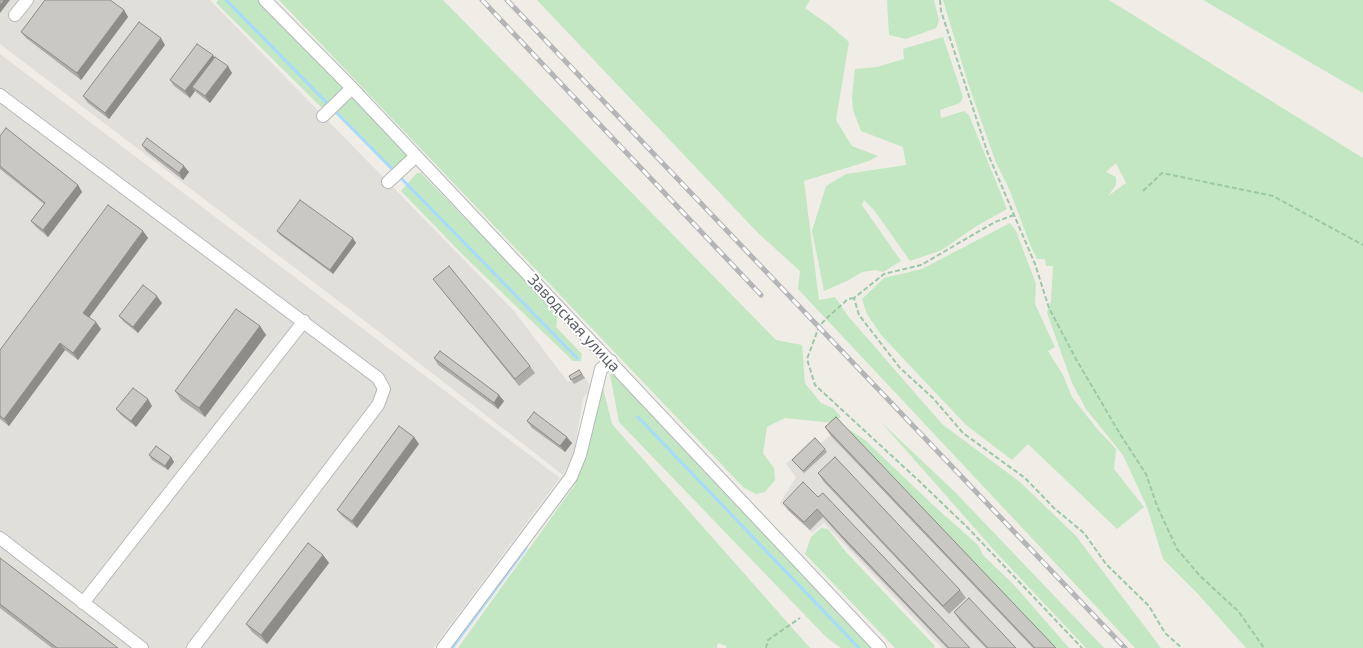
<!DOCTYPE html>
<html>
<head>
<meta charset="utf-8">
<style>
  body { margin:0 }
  canvas { display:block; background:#efede5 }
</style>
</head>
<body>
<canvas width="1363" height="648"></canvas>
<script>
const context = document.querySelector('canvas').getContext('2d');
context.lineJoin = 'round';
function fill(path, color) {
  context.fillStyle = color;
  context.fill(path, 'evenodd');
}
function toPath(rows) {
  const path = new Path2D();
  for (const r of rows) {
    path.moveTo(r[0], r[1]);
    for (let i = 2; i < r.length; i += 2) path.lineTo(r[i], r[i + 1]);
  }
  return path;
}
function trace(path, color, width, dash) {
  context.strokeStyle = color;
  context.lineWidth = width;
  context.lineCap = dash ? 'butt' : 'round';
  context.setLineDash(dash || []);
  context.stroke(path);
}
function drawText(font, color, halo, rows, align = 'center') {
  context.font = font + ' "Exo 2",sans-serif';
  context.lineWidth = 4;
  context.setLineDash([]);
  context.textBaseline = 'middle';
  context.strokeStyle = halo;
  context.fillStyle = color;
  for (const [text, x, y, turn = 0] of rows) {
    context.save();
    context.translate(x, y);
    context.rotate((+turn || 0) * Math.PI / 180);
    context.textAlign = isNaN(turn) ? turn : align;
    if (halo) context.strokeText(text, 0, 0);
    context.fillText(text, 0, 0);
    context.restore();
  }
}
const industrial = toPath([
  [0,0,210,0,514,311,568,382,583,374,591,387,583,399,574,452,563,475,374,328,0,44],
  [0,54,560,478,433,648,0,648],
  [842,425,1054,648,942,648,824,523,812,533,780,503,796,477,786,464,814,437,821,443]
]);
const green = toPath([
  [218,0,258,0,344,86,344,91,324,110,216,3],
  [279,0,443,0,776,340,802,345,805,383,821,403,833,408,841,417,834,423,785,418,767,427,763,453,774,468,775,480,765,492,756,494,744,488],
  [537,0,810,0,805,8,829,25,849,42,836,120,852,146,878,156,869,161,804,181,819,300,835,297,848,316,942,424,1020,482,1076,536,1161,648,1135,648,798,289,800,271,758,233],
  [887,0,934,0,939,21,936,28,906,39,889,35],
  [943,0,1109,0,1363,158,1363,648,1246,648,1198,594,1163,559,1147,507,1123,455,1086,409,1072,383,1047,313,1051,301,1053,266,1046,266,1045,259,1037,259,1031,247,1010,191,995,160,968,83],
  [1116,163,1126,183,1108,196,1116,185,1116,177,1106,172],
  [1203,0,1363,0,1363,93],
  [943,37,963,97,960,103,940,110,941,118,964,111,969,115,1007,209,975,227,942,250,910,261,874,210,864,200,862,205,901,261,883,272,875,270,862,272,849,280,824,291,812,231,826,186,846,174,906,165,903,147,861,131,853,110,852,96,855,69,877,67,904,59,903,49],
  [353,94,407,155,405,160,393,169,336,110],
  [417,173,421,173,558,313,556,327,582,354,581,361,573,361,463,255,401,191],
  [1010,223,1016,231,1036,284,1035,304,1055,347,1048,351,1063,375,1072,397,1098,430,1116,449,1114,469,1144,507,1117,529,1028,444,1012,460,966,425,881,335,867,314,862,299,884,278,922,269],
  [610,374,614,374,874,648,841,648,826,637,619,422],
  [601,380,612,424,810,648,726,648,726,646,718,643,717,648,458,648,574,486,585,456],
  [882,423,955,492,1104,648,1086,648,993,549],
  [842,425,865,440,932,504,978,545,983,555,1015,586,1069,648,1054,648],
  [821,528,828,529,846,552,935,646,934,648,895,648,805,554,811,537]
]);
const stream = toPath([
  [226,0,330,106],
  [334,110,395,172],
  [399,176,577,358],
  [638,417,859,648],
  [452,648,526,548]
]);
const path = toPath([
  [940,0,941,11,988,154,1035,264,1049,308,1076,359,1120,434,1146,474,1157,506,1177,549,1200,576,1239,612,1264,648],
  [1143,191,1162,173,1273,196,1363,245],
  [1014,215,995,222,921,265,884,274,854,298,859,315,900,368,933,398,963,433,1025,478,1054,508,1084,533,1106,564,1149,606,1165,633,1182,648],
  [854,298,848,299,829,316,819,326,817,332,807,359,815,385,918,480,968,528,1082,648],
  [766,648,768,640,800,618]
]);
const minor = toPath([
  [265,0,352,88,880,648],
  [15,15,27,0],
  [0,95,378,378,384,389,378,405,193,648],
  [323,116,352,88],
  [388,182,416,156],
  [0,538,142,648],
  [83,603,304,321],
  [443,648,571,477,580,455,601,369,611,361]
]);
const rail = toPath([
  [482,0,761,295],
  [507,0,1125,648]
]);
const wall = toPath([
  [124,10,128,17,81,80,26,38,21,32],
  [165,45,109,119,88,103,83,96],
  [213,55,214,58,232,73,210,103,197,93,195,91,190,98,174,86,170,80],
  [0,136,78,185,82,192,48,237,36,227,31,221,44,204,0,169],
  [142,145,189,172,183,180,146,151],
  [143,231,148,238,89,317,101,329,78,360,65,350,9,426,0,419,0,350],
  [277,231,356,243,333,274,280,235],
  [433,279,530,366,535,373,519,386],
  [162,303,138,333,124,322,119,316],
  [260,326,266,335,205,417,181,400,175,391],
  [434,358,504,401,498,409,438,365],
  [579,370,585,378,574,384,569,376],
  [152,406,136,427,121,415,116,409],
  [527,421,572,443,565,452,532,428],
  [825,427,1056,648,1033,648,831,436],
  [419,444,357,528,342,516,337,510],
  [825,449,827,452,804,473,792,460],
  [149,455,171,457,174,462,168,470,152,460],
  [818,473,960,590,966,598,949,614,824,482],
  [818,497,970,648,947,648,847,544,823,517,810,530,789,511,783,503],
  [323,555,329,563,267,644,252,632,246,624],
  [0,558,118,648,52,648,0,608],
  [954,612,1016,648,986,648,960,621]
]);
const shadedWall = toPath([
  [4,0,10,0,0,13,0,5],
  [124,10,128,17,81,80,77,73],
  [161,38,165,45,109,119,105,113],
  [213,55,217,62,192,87,195,91,190,98,185,91],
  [228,66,232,73,210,103,205,96],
  [184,166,189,172,183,180,179,173],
  [78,185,82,192,48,237,43,230],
  [143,231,148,238,88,319,83,313],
  [353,238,356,243,333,274,330,270],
  [157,296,162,303,138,333,133,327],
  [96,322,101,329,78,360,73,353],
  [260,326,266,335,205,417,199,408],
  [60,343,65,350,9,426,4,419],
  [499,395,504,401,498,409,494,403],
  [148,399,152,406,136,427,131,421],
  [414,437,419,444,357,528,352,521],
  [567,437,572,443,565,452,560,446],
  [171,457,174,462,168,470,165,466],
  [323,555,329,563,267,644,261,635]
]);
const building = toPath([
  [0,0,4,0,0,5,0,0],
  [45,0,110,0,124,10,77,73,21,32,45,0],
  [139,22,161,38,105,113,83,96,139,22],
  [197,44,213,55,185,91,170,80,197,44],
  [215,57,228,66,205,96,192,87,215,57],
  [6,128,78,185,43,230,31,221,45,203,0,166,0,136,6,128],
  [147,138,184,166,179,173,142,145,147,138],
  [300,200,353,238,330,270,277,231,300,200],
  [108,205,143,231,83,313,96,322,73,353,60,343,4,419,0,416,0,350,108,205],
  [449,266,530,366,515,379,433,279,449,266],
  [143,285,157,296,133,327,119,316,143,285],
  [236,309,260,326,199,408,175,391,236,309],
  [440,351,499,395,494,403,434,358,440,351],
  [579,370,582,374,571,380,569,376,579,370],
  [133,388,148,399,131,421,116,409,133,388],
  [534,412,567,437,560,446,527,421,534,412],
  [836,417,1056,648,1035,648,825,427,836,417],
  [399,426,414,437,352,521,337,510,399,426],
  [815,438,825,449,803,471,792,460,815,438],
  [156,446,171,457,165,466,149,455,156,446],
  [835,457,960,590,943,606,818,473,835,457],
  [803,482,818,497,823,493,970,648,949,648,841,535,817,509,804,522,783,503,803,482],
  [308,543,323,555,261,635,246,624,308,543],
  [0,558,118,648,57,648,0,604,0,558],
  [969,598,1016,648,988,648,954,612,969,598]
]);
const streetNames = [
  ["Заводская улица",574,323,47]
];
fill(industrial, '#e1dfda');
fill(green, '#c3e7c2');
trace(stream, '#a6dbff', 3);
trace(minor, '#b6b8bc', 14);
trace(path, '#9bc8a6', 2, [5, 2.5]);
trace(minor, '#fff', 12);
trace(rail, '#b4b5b6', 5);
trace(rail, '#fff', 3, [9]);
fill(wall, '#aeaca8');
fill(shadedWall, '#8d8c88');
fill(building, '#cac8c3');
trace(building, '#8d8c88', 1);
drawText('16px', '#5d6166', '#fff', streetNames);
</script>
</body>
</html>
